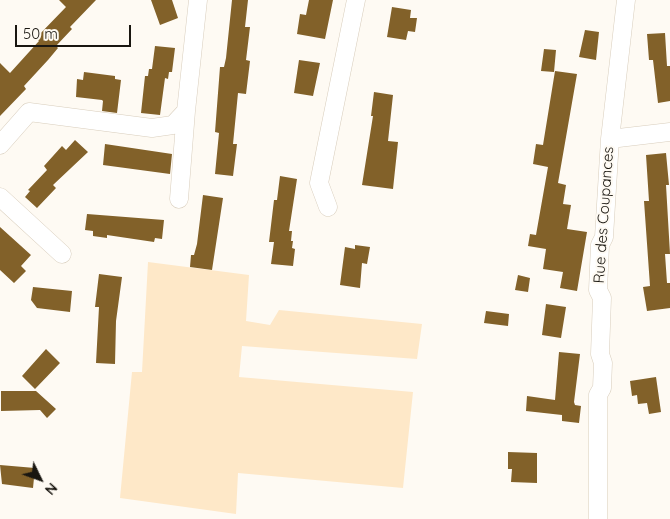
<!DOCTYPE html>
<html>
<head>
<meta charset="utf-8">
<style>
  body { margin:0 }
  #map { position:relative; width:670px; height:519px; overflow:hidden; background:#fefaf3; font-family:Quicksand,sans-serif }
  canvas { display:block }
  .north { position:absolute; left:15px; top:454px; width:50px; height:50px; -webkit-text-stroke:4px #fefaf3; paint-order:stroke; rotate:132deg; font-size:14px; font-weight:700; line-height:20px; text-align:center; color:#191610 }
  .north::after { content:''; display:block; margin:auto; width:18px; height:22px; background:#191610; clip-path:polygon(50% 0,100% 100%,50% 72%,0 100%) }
  .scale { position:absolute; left:15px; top:25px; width:116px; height:22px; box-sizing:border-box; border:2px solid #191610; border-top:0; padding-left:6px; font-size:15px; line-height:18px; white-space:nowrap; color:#191610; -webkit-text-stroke:4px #fefaf3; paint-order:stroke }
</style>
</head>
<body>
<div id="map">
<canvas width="670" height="519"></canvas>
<div class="north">N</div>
<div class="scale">50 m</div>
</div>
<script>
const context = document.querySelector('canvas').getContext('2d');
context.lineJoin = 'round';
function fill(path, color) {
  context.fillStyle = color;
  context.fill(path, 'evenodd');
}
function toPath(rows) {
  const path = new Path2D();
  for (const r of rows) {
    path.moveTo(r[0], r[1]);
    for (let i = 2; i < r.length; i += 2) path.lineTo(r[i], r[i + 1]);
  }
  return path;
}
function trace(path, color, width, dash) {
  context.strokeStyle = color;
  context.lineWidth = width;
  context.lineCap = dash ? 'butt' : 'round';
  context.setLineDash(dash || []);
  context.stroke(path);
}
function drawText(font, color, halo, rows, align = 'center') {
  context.font = font + ' Quicksand,sans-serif';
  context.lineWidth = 4;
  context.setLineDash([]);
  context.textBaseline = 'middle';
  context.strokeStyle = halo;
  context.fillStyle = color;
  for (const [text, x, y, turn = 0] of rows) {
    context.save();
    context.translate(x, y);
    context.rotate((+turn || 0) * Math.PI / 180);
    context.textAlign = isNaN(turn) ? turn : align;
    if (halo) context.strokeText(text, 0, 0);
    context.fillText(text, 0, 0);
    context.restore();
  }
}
const green = toPath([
  [148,262,249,275,246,321,270,325,279,310,422,324,417,359,242,346,239,377,413,392,403,488,238,473,236,514,120,498,132,372,142,372]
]);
const building = toPath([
  [59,0,96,0,70,27,72,29,56,46,58,48,48,60,24,86,26,89,0,116,0,63,10,73,39,41,36,38,66,7],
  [151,0,172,0,178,18,160,25],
  [232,0,248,0,245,27,250,27,246,60,250,61,246,94,238,93,233,144,237,144,233,176,215,174,219,133,215,132,220,67,224,67,226,58],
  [309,0,333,0,325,39,297,34,300,14,306,15],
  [392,7,411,10,410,18,417,18,415,32,408,31,406,40,387,37],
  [585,30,599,32,596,60,579,57],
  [665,33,667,66,670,66,670,101,658,103,653,60,649,60,647,34],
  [155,46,175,48,172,72,169,72,168,79,165,78,160,115,141,113,145,76,148,76,149,69,152,69],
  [544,49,556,50,554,72,541,71],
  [299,60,320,63,313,96,294,93],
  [555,71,577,74,558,183,566,185,563,204,571,205,567,229,587,232,577,291,560,288,563,272,543,269,546,249,528,246,530,234,536,235,548,167,533,164,536,144,543,145],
  [84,72,115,76,115,79,121,80,117,113,102,111,103,101,102,100,76,97,77,79,83,80],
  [374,92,393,95,388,141,398,142,393,189,362,185,373,116,371,116],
  [75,140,88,152,53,185,56,188,37,208,25,197,30,191,28,190,47,170,44,166,62,146,66,150],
  [105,144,172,154,170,174,103,165],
  [666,153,669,185,666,185,670,254,665,254,667,283,670,283,670,308,647,311,643,287,650,286,644,201,649,201,646,155],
  [280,176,297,179,289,231,292,231,291,241,293,241,292,248,295,249,293,266,271,264,274,242,269,242,274,200,277,200],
  [203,195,223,198,212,270,190,267,191,255,194,255,197,244],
  [87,214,164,220,162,239,155,238,154,242,107,235,107,238,93,236,93,231,85,230],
  [0,227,31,255,21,266,26,271,14,283,0,270],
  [355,245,370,247,367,264,362,263,360,288,340,285,345,247,355,249],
  [99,274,122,277,116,321,115,364,96,363,99,307,95,307],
  [518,275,530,278,528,292,515,290],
  [33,287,72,291,70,312,37,308,31,300],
  [546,304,566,307,561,338,542,335],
  [486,311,509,314,508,326,484,323],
  [46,349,60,363,35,389,22,376],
  [559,352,580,354,574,402,575,405,581,406,579,423,562,421,562,415,526,411,527,396,555,400],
  [656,377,661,412,649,414,647,403,638,404,637,395,632,396,630,381],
  [1,391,36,391,56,409,47,418,40,410,1,411],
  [508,452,537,453,537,483,511,482,512,469,508,469],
  [0,465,35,468,33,488,2,484]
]);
const street = toPath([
  [610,139,670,132],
  [0,145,29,112,152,128,173,125,186,111,198,0],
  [0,197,62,254],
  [179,199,186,111],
  [328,207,319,183,356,0],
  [598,519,598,395,602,388,603,363,600,354,602,298,598,290,600,245,604,237,610,139,626,0]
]);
const streetNames = [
  ["Rue des Coupances",604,215,-86]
];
fill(green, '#fee8c8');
fill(building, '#826129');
trace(street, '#d8cdbc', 19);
trace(street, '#fff', 18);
drawText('15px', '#191610', '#fefaf3', streetNames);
</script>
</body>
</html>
